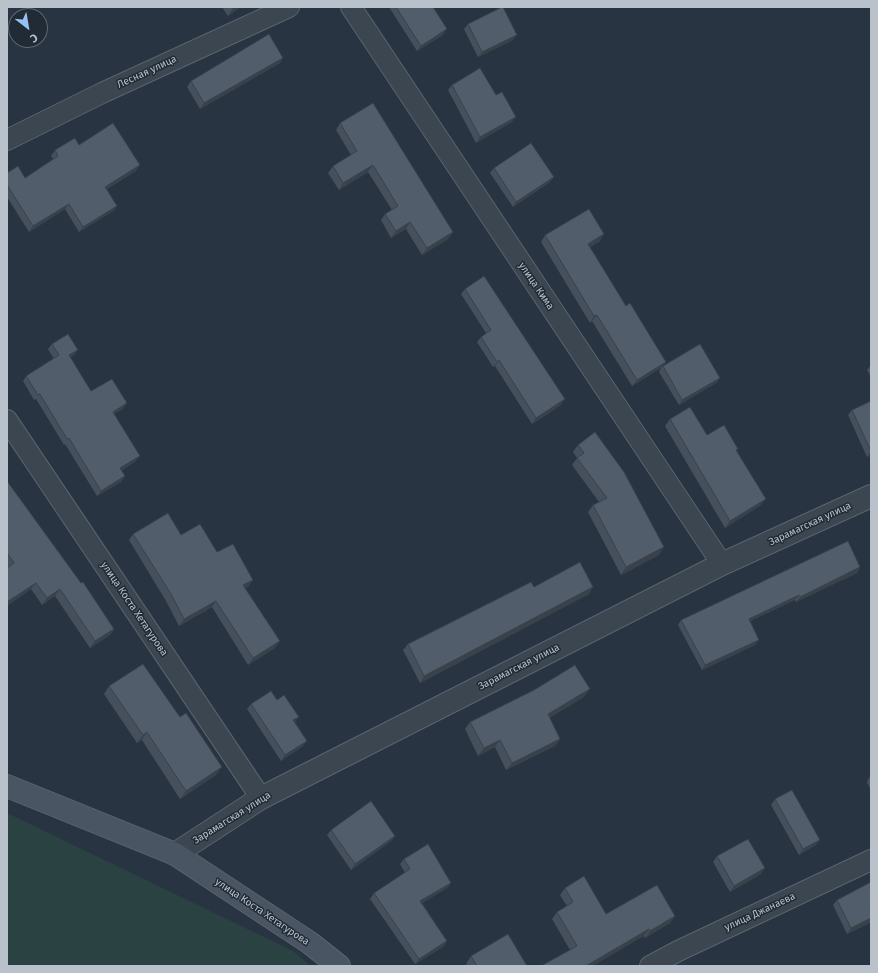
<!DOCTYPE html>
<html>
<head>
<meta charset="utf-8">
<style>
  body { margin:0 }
  #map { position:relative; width:878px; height:973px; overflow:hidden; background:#283441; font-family:"Fira Sans",sans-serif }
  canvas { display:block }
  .frame { position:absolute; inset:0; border:8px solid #b9c1cb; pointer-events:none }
  .north { position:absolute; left:8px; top:8px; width:40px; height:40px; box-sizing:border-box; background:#212b36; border:1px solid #5e6772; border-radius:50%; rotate:149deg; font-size:11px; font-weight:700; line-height:16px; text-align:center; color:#b9c1cb }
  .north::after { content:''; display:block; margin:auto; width:14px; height:18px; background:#96bff3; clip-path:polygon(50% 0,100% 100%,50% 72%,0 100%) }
</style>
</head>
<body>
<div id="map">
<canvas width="878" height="973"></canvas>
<div class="frame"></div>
<div class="north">С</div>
</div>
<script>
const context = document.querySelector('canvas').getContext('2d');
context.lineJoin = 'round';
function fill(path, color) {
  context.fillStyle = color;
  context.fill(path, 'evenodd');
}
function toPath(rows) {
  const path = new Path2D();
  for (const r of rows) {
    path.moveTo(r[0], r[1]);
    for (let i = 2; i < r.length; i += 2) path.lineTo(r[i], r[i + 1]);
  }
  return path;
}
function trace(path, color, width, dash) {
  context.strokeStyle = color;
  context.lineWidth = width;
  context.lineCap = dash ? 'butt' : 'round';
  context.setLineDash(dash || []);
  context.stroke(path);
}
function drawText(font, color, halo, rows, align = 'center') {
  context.font = font + ' "Fira Sans",sans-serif';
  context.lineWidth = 3;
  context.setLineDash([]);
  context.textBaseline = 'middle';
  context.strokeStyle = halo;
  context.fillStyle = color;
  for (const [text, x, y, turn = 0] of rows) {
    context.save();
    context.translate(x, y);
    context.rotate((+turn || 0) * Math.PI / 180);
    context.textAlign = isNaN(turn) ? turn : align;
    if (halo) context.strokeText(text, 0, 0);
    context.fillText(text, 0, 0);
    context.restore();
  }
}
const green = toPath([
  [7,813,293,951,311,966,7,966]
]);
const minor = toPath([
  [351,7,722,564],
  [7,140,102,93,289,7],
  [7,420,261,798],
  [650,966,678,951,871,860]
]);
const tertiary = toPath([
  [175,854,261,798,722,564,871,496]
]);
const secondary = toPath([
  [7,786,175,854,310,943,339,966]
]);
const wall = toPath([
  [222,7,240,7,228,16],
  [389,7,433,7,443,35,417,51],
  [468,24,513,40,478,57,464,29],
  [283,58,280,63,200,109,187,87,191,81],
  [452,85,512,122,476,143,448,90],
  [340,123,453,232,448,239,422,255,406,229,391,238,381,220,385,214,392,210,368,172,339,190,328,173,333,166,351,155,336,130],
  [79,145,136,171,107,189,117,206,113,211,79,232,65,209,29,232,7,197,7,173,25,178,53,159,51,156,55,150],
  [494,168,550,182,513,207,490,173],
  [545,235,600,241,590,247,626,306,666,362,663,366,720,378,716,383,679,405,659,372,661,368,632,386,592,321,590,323,541,242],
  [465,289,561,405,532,424,495,366,493,367,477,342,481,337,486,333,461,294],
  [52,344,74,355,70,357,91,391,123,409,114,414,136,461,121,471,125,476,121,482,97,496,65,444,64,445,36,399,34,400,23,381,26,376,54,359,48,349],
  [871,365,871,377,867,370],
  [871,401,871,455,867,457,848,415,852,410],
  [670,419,707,435,737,451,761,505,725,528,665,426],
  [578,445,659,555,621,575,588,512,593,505,599,502,572,465,577,458,573,452],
  [7,481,114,629,110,635,90,648,55,596,42,605,31,589,7,606,7,568,8,568,7,566],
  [133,534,181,535,217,552,249,586,245,588,275,648,248,665,212,607,179,626,166,601,129,540],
  [860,567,857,573,796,602,795,600,750,621,755,645,702,670,678,625,681,620],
  [534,587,593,587,589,594,420,683,403,650,408,644],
  [109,686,180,717,216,775,180,799,142,740,137,743,104,694],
  [584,697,549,718,560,739,555,746,506,770,495,747,478,756,465,729,470,722],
  [277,700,295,722,307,741,303,746,281,761,247,709,251,704],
  [870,776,871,776,871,791,867,782],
  [775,799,816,845,799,855,771,805],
  [331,830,395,836,391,841,351,870,327,835],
  [717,856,761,874,730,892,713,862],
  [404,859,451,883,447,888,422,903,447,941,443,947,415,964,370,899,374,893,405,873,400,864],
  [871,882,871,922,847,934,833,905,837,900],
  [565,888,606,914,675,916,670,923,645,938,644,936,570,950,552,919,557,912,567,906,560,895],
  [471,956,527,966,468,966,466,964]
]);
const shadedWall = toPath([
  [234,7,240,7,228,16,233,8],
  [447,29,443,35,417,51,421,46],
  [517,35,513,40,478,57,482,52],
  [283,58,280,63,200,109,204,103],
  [516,117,512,122,476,143,480,137],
  [140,165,136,171,101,193,105,187],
  [373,165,368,172,339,190,343,183],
  [554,177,550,182,513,207,516,202],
  [69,204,65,209,29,232,33,226],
  [117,206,113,211,79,232,83,227],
  [410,222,406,229,391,238,396,231],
  [453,232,448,239,422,255,427,248],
  [604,234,600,241,584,250,588,244],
  [597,315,592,321,590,323,594,316],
  [78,350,74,355,65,360,69,355],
  [499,360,495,366,493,367,497,362],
  [666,362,661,368,632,386,637,380],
  [720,378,716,383,679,405,682,400],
  [565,399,561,405,532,424,536,418],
  [127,403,123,409,109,417,113,412],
  [871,451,871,455,867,457],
  [140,456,136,461,116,474,120,468],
  [125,476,121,482,97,496,101,491],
  [766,499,761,505,725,528,730,521],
  [664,547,659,555,621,575,626,567],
  [860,567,857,573,796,602,800,597],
  [253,580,249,586,239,592,243,585],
  [36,583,31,589,7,606,7,602],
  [593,587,589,594,420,683,424,676],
  [60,589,55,596,42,605,47,598],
  [799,595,795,600,745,624,749,619],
  [216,601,212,607,179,626,184,619],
  [114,629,110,635,90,648,95,641],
  [759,640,755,645,702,670,705,665],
  [280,641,275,648,248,665,253,658],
  [590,689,584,697,543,722,548,714],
  [299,717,295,722,289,725,293,720],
  [147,732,142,740,137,743,143,735],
  [560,739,555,746,506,770,512,763],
  [500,740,495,747,478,756,484,748],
  [307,741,303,746,281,761,285,755],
  [222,767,216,775,180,799,186,791],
  [395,836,391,841,351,870,355,864],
  [820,840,816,845,799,855,803,849],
  [765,868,761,874,730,892,734,886],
  [451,883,447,888,416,906,420,901],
  [675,916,670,923,645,938,650,931],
  [871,918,871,922,847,934,851,928],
  [649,929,644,936,593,966,586,966],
  [447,941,443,947,415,964,419,959]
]);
const building = toPath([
  [396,7,433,7,447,29,421,46,396,7],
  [502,7,503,7,517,35,482,52,468,24,502,7],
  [269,34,283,58,204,103,191,81,269,34],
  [480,68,496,95,502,92,516,117,480,137,452,85,480,68],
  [373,103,453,232,427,248,410,222,396,231,385,214,398,206,373,165,343,183,333,166,357,151,340,123,373,103],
  [113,123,140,165,105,187,117,206,83,227,69,204,33,226,7,185,7,173,18,166,25,178,58,156,55,150,75,138,79,145,113,123],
  [531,143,554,177,516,202,494,168,531,143],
  [589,209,604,234,588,244,626,306,630,303,666,362,637,380,597,315,594,316,545,235,589,209],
  [484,276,565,399,536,418,499,360,497,362,481,337,491,330,465,289,484,276],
  [68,334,78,350,69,355,91,391,112,379,127,403,113,412,140,456,120,468,125,476,101,491,69,438,67,439,40,394,38,395,26,376,59,355,52,344,68,334],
  [700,344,720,378,682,400,663,366,700,344],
  [871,401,871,451,852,410,871,401],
  [690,407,707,435,724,425,738,449,736,450,766,499,730,521,670,419,690,407],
  [595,432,624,472,664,547,626,567,593,505,607,498,577,458,584,453,578,445,595,432],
  [7,481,81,583,83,582,114,629,95,641,60,589,47,598,36,583,7,602,7,568,14,563,7,553,7,481],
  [168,513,181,535,200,524,217,552,233,544,253,580,243,585,280,641,253,658,216,601,184,619,171,594,133,534,168,513],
  [848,541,860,567,800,597,799,595,749,619,759,640,705,665,681,620,848,541],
  [580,562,593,587,424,676,408,644,531,582,534,587,580,562],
  [143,664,180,717,186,713,222,767,186,791,147,732,143,735,109,686,143,664],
  [575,665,590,689,548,714,560,739,512,763,500,740,484,748,470,722,534,690,575,665],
  [271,691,277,700,284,695,299,717,293,720,307,741,285,755,251,704,271,691],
  [792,790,820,840,803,849,775,799,792,790],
  [371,801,395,836,355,864,331,830,371,801],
  [748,839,765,868,734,886,717,856,748,839],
  [428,844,451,883,420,901,447,941,419,959,374,893,410,869,404,859,428,844],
  [584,876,606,914,657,885,675,916,650,931,649,929,586,966,541,966,577,946,557,912,573,902,565,888,584,876],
  [871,882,871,903,870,904,871,907,871,918,851,928,837,900,871,882],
  [508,934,527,966,477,966,471,956,508,934]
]);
const streetNames = [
  ["Лесная улица",147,72,-25],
  ["улица Кима",536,286,56],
  ["Зарамагская улица",810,524,-25],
  ["улица Коста Хетагурова",134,609,56],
  ["Зарамагская улица",519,667,-27],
  ["Зарамагская улица",232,818,-32],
  ["улица Коста Хетагурова",262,912,34],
  ["улица Джанаева",760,912,-25]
];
fill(green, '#2b4243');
trace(minor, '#5a646e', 22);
trace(tertiary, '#5a646e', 24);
trace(secondary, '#5a646e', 24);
trace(minor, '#3c4651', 20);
trace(tertiary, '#3c4651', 22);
trace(secondary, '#4a5563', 22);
fill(wall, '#46505c');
fill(shadedWall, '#39414b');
fill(building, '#515d6b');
trace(building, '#39414b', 1);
drawText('10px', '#b9c1cb', '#212b36', streetNames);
</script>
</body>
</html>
